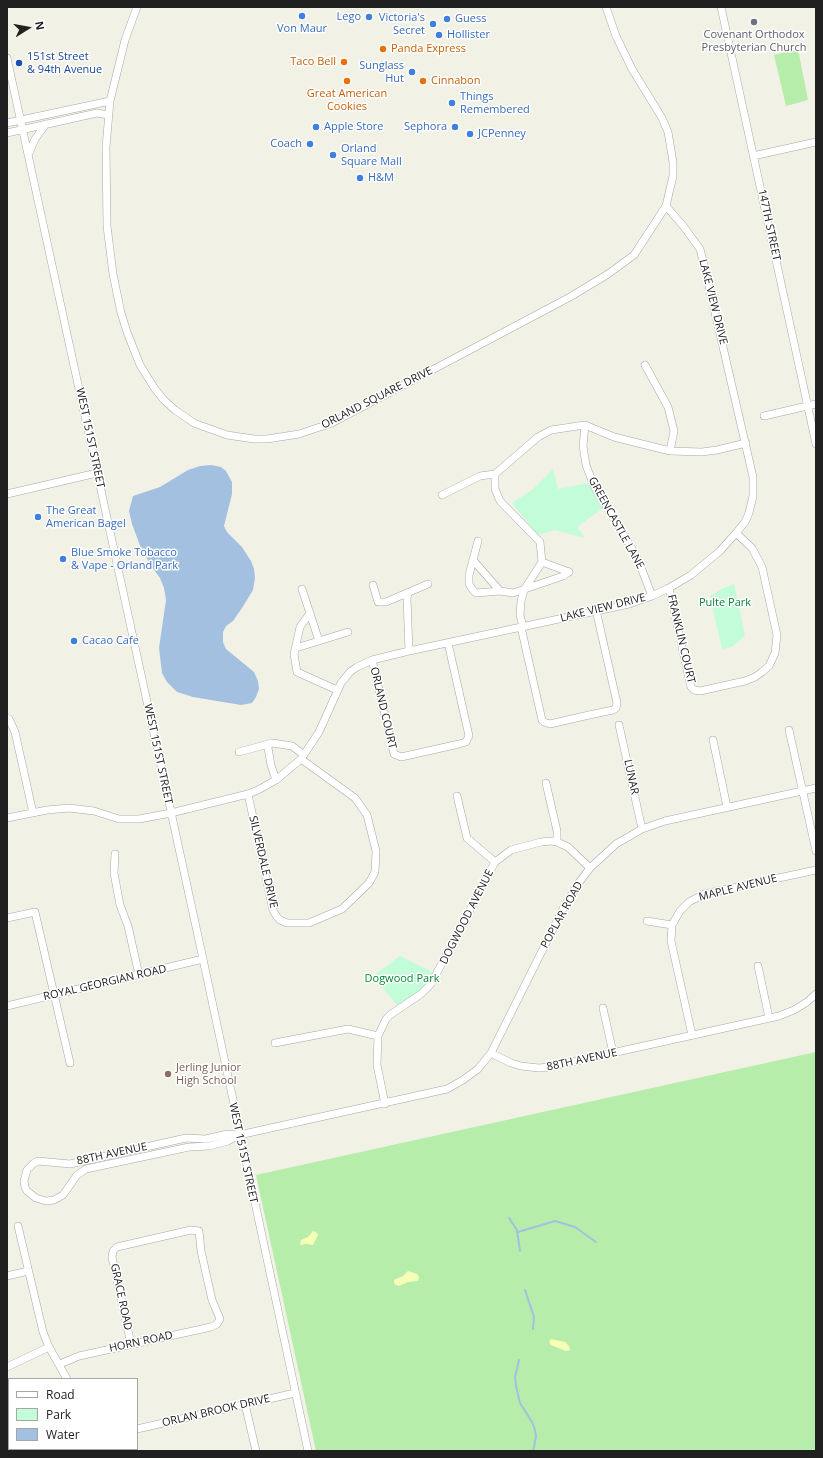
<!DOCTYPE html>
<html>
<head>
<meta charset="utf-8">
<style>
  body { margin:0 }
  #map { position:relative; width:823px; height:1458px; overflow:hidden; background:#f1f1e6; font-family:"Open Sans",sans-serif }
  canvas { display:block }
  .frame { position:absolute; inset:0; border:8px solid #202020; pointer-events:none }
  .legend { position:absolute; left:8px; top:1378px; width:130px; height:72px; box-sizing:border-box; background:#fff; border:1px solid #a6a6a6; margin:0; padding:5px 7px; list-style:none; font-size:12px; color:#202020 }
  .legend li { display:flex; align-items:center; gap:8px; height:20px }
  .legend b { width:20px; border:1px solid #a6a6a6 }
  .north { position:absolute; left:8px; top:8px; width:40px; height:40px; -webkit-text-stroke:3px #fff; paint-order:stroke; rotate:79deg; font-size:11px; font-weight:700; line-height:16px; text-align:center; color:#202020 }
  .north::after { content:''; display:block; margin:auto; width:14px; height:18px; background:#202020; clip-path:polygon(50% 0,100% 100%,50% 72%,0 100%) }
</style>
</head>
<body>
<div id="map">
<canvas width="823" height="1458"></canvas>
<div class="frame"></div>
<ul class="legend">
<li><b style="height:5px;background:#fff"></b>Road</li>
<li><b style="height:11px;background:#c2fcd8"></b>Park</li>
<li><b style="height:11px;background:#a4c0e0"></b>Water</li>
</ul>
<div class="north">N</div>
</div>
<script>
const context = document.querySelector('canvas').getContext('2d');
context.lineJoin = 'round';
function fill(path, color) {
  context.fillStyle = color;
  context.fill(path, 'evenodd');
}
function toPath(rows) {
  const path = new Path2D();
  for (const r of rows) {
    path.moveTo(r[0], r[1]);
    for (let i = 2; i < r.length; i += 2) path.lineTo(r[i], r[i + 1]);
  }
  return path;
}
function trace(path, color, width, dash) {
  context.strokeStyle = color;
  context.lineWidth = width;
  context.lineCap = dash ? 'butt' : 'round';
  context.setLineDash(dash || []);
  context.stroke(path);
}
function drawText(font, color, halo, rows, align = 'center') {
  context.font = font + ' "Open Sans",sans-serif';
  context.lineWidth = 3;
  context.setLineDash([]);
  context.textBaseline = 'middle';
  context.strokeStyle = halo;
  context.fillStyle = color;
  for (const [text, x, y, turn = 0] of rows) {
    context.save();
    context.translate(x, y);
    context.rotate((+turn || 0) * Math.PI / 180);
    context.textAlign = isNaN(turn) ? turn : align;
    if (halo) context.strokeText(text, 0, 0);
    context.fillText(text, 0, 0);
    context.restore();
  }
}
const grass = toPath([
  [798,49,808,100,786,106,774,55],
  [816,1052,816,1451,316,1451,256,1175]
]);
const sand = toPath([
  [313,1231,316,1232,318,1235,313,1245,306,1244,300,1245,301,1240,308,1237],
  [408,1271,417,1274,419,1277,418,1281,408,1282,399,1286,396,1285,394,1283,394,1280,403,1276],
  [551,1339,565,1342,569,1346,570,1350,566,1351,551,1345,549,1342]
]);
const park = toPath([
  [553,469,558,489,588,483,603,508,577,527,585,538,555,530,538,535,512,503,532,490],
  [734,584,745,636,732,647,722,649,710,596,722,589],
  [400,956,434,973,426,985,418,992,397,1005,373,976]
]);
const water = toPath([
  [211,465,221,467,226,471,232,482,232,494,224,526,227,532,242,547,251,561,254,569,255,578,253,590,242,608,233,621,226,626,223,632,223,642,226,649,254,672,258,681,259,689,256,697,252,703,241,705,193,697,177,692,167,682,162,673,159,648,166,600,164,588,160,578,152,567,141,548,132,524,129,511,133,496,160,487,188,470,200,466]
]);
const stream = toPath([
  [509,1218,517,1230,520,1251],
  [518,1232,555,1221,575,1227,596,1242],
  [525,1290,534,1317,533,1329],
  [519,1360,515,1377,516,1386,520,1403,532,1422,535,1430,536,1437,533,1451]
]);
const minor = toPath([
  [137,7,125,40,110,101,106,147,107,226,113,274,121,313,127,332,140,365,155,389,164,400,175,410,194,423,202,426,227,435,254,439,267,439,299,434,332,423,570,297,608,274,634,255,666,206,673,176,673,162,668,132,662,118,632,69,616,36,606,7],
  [721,7,816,444],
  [7,58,203,959,308,1451],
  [7,123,110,101],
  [7,133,97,113,108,115],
  [29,153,35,139,46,124],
  [753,156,816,142],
  [645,365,668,407,674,431,670,451],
  [764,416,816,404],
  [585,425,583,446,586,465,594,486,637,557,652,596],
  [7,494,97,473],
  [442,495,480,476,495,474],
  [478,541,469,575,469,584,472,589,476,593,500,591,513,593,563,576,569,572],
  [473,560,500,591],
  [542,562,569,572],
  [373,585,378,602,386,602,428,584],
  [669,588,691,687,694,690,700,691,745,681,755,677,762,672,769,666,775,653,777,635,762,567,752,548,736,533],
  [302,589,319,641],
  [408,593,407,598,409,651],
  [310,613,300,627,294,654,297,672,337,690],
  [521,627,542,720,544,722,550,724,589,715,613,710,616,708,617,703,596,610],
  [523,627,520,615,521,601,524,590,542,562,540,542,500,501,495,489,495,474,538,437,551,430,585,425,614,437,670,451,702,452,717,450,746,443],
  [296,648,348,632],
  [372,660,394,754,401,757,459,744,466,742,469,736,448,643],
  [7,718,9,719,15,732,33,813],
  [619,725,642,829],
  [789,730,816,851],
  [713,740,727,807],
  [269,744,268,748,271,765,276,780],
  [239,752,272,743,292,746,304,755],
  [546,783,557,831,557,842],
  [248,794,273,910,277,917,280,920,287,923,309,923,342,909,369,883,375,872,376,851,367,815,355,798,301,759],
  [457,796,467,838,495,862],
  [7,818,47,810,69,808,94,811,119,819,139,819,171,813,248,794,258,790,276,780,301,759,319,732,341,683,350,672,357,667,372,660,409,651,629,604,652,596,669,588,691,575,720,551,736,533,745,522,749,513,753,496,753,477,705,269,700,249,684,227,666,206],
  [115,854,114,873,120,905,128,926,139,975],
  [7,918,35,912,70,1063],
  [647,921,672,925],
  [758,966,769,1018],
  [7,1006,203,959],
  [603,1008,613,1053],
  [692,1035,671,941,672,925,680,911,689,902,704,894,816,870],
  [275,1043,348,1029,378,1036],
  [491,1053,511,1063,521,1066,539,1068,549,1067,779,1016,794,1010,807,1002,816,994],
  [385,1104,377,1065,378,1036,386,1019,390,1015,421,994,431,984,495,862,511,850,541,842,551,841,557,842,568,847,590,868],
  [239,1135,228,1141,209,1146,189,1147,86,1169,77,1175,63,1195,54,1200,46,1201,36,1198,27,1191,25,1187,24,1181,27,1170,34,1163,38,1161,70,1164,186,1138,206,1139,227,1134,239,1135,447,1089,463,1080,478,1069,491,1053,563,909,578,884,590,868,616,844,642,829,665,821,816,788],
  [18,1226,43,1332,49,1347,67,1379],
  [7,1276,28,1271],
  [60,1364,79,1356,211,1327,217,1324,220,1319,212,1300,201,1251,199,1231,191,1230,117,1247,113,1251,112,1257,131,1344],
  [7,1367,49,1347],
  [245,1404,256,1451],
  [137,1429,295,1393],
  [119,1449,119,1451],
  [46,1451,51,1449]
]);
const markers = [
  [302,16,4,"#3f7fe0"],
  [369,17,4,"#3f7fe0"],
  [447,19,4,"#3f7fe0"],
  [754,22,4,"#6b7280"],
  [433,24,4,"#3f7fe0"],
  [439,35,4,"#3f7fe0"],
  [383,49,4,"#e8710a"],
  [344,62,4,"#e8710a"],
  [19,63,4,"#1a4fb4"],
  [412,72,4,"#3f7fe0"],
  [347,81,4,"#e8710a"],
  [423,81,4,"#e8710a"],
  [452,103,4,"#3f7fe0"],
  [316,127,4,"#3f7fe0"],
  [455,127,4,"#3f7fe0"],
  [470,134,4,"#3f7fe0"],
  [310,144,4,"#3f7fe0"],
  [333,155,4,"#3f7fe0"],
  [360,178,4,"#3f7fe0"],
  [38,517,4,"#3f7fe0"],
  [63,559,4,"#3f7fe0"],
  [74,641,4,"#3f7fe0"],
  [168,1074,4,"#8d6e63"]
];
const shopNames = [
  ["Lego",361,17,"right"],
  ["Victoria's",425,18,"right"],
  ["Secret",425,31,"right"],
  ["Guess",455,19],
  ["Von Maur",302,29,"center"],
  ["Hollister",447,35],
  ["Sunglass",404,66,"right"],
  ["Hut",404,79,"right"],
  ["Things",460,97],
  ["Remembered",460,110],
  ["Apple Store",324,127],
  ["Sephora",447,127,"right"],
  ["JCPenney",478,134],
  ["Coach",302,144,"right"],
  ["Orland",341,149],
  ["Square Mall",341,162],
  ["H&M",368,178],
  ["The Great",46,511],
  ["American Bagel",46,524],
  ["Blue Smoke Tobacco",71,553],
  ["& Vape - Orland Park",71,566],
  ["Cacao Cafe",82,641]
];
const worshipNames = [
  ["Covenant Orthodox",754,35],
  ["Presbyterian Church",754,48]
];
const foodNames = [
  ["Panda Express",391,49],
  ["Taco Bell",336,62,"right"],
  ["Cinnabon",431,81],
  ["Great American",347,94,"center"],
  ["Cookies",347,107,"center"]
];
const transitNames = [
  ["151st Street",27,57],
  ["& 94th Avenue",27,70]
];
const streetNames = [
  ["147TH STREET",769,225,78],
  ["LAKE VIEW DRIVE",713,302,76],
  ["ORLAND SQUARE DRIVE",377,398,-27],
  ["WEST 151ST STREET",90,438,78],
  ["GREENCASTLE LANE",616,523,61],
  ["LAKE VIEW DRIVE",603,608,-14],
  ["FRANKLIN COURT",681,639,77],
  ["ORLAND COURT",383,708,77],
  ["WEST 151ST STREET",158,754,78],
  ["LUNAR",631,777,78],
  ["SILVERDALE DRIVE",263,862,77],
  ["MAPLE AVENUE",738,888,-14],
  ["POPLAR ROAD",562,915,-61],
  ["DOGWOOD AVENUE",467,917,-63],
  ["ROYAL GEORGIAN ROAD",105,983,-13],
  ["88TH AVENUE",582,1060,-12],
  ["WEST 151ST STREET",243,1153,78],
  ["88TH AVENUE",112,1154,-12],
  ["GRACE ROAD",121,1297,78],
  ["HORN ROAD",141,1342,-12],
  ["ORLAN BROOK DRIVE",216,1411,-13]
];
const parkNames = [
  ["Pulte Park",725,603],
  ["Dogwood Park",402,979]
];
const educationNames = [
  ["Jerling Junior",176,1068],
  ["High School",176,1081]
];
fill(grass, '#b6edaa');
fill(sand, '#f7ffb6');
fill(park, '#c2fcd8');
fill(water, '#a4c0e0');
trace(stream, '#a4c0e0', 2);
trace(minor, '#a7a7a7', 8);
trace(minor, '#fff', 7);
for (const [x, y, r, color] of markers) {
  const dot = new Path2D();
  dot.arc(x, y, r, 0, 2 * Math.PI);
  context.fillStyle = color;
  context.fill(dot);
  trace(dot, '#fff', 1.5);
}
drawText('11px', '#366cbe', '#fff', shopNames, 'left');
drawText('11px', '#5b616d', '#fff', worshipNames);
drawText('11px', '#c56008', '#fff', foodNames, 'left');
drawText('11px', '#164399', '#fff', transitNames, 'left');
drawText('11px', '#202020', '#fff', streetNames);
drawText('11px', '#078538', '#fff', parkNames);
drawText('11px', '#785e54', '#fff', educationNames, 'left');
</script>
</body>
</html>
